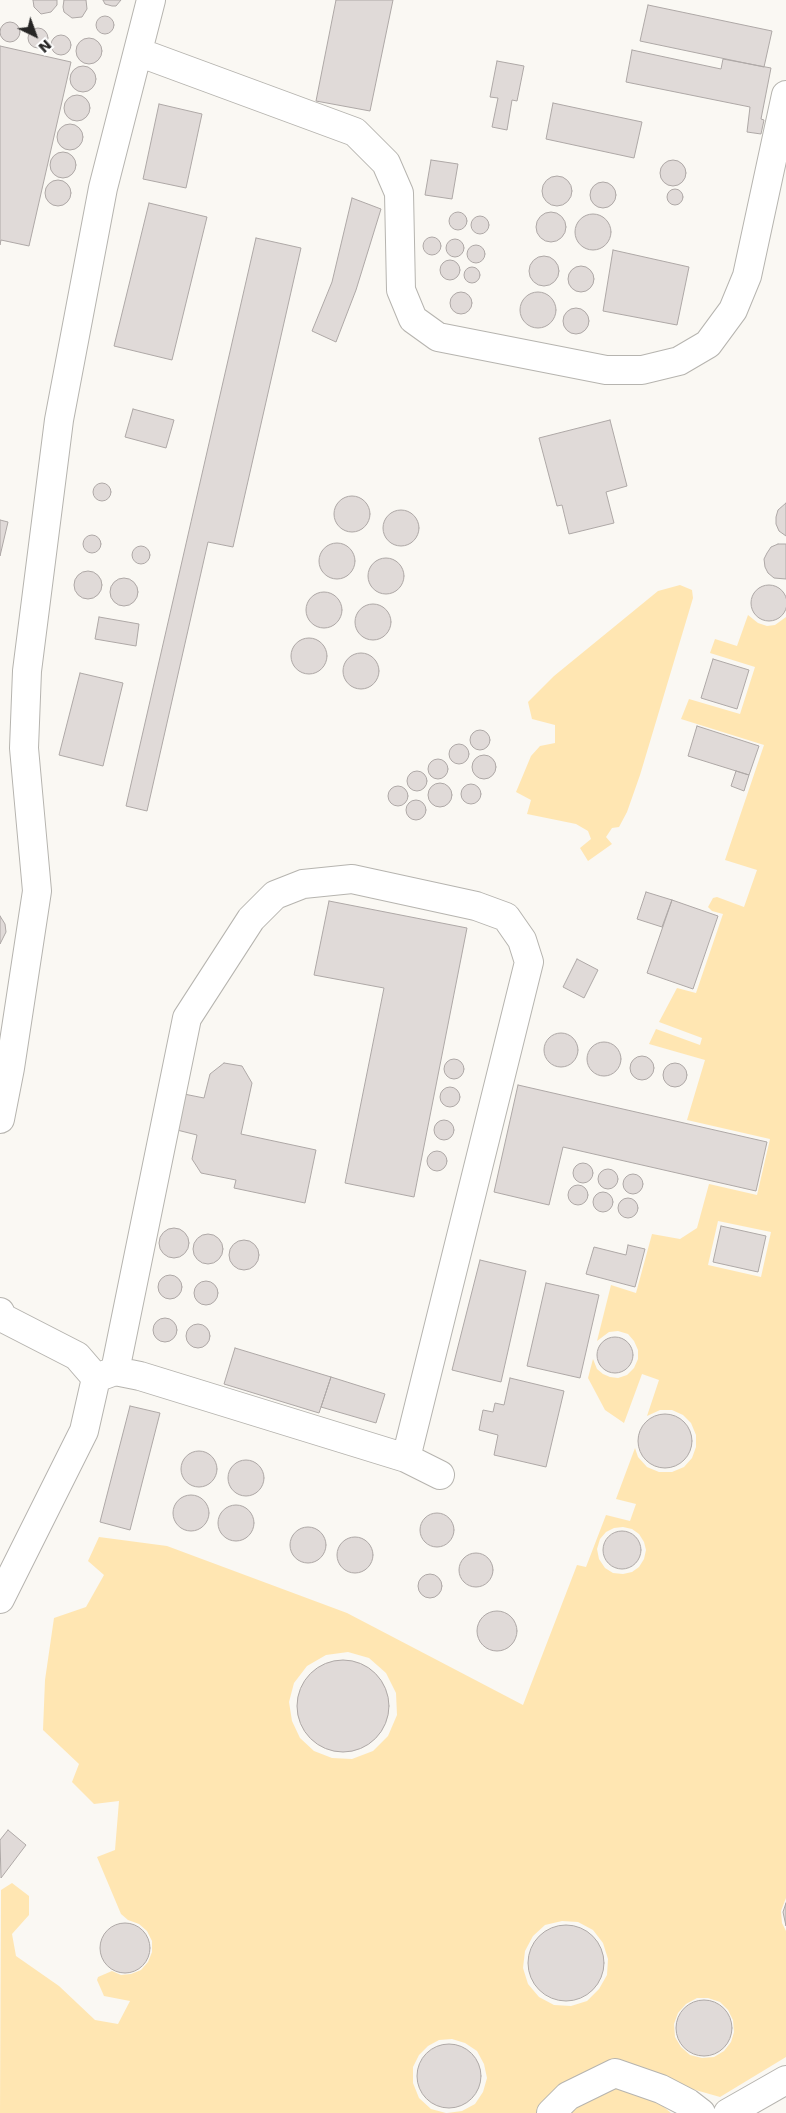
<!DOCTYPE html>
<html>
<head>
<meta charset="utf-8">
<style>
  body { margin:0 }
  #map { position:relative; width:786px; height:2113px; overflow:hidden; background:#faf8f3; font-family:"DejaVu Sans",sans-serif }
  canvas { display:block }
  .north { position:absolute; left:10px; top:10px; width:50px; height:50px; -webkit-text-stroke:4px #fff; paint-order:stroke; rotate:138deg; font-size:14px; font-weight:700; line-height:20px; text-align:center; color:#272625 }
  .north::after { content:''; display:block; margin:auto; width:18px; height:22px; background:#272625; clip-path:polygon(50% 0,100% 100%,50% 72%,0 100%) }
</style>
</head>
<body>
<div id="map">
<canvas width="786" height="2113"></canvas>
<div class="north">N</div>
</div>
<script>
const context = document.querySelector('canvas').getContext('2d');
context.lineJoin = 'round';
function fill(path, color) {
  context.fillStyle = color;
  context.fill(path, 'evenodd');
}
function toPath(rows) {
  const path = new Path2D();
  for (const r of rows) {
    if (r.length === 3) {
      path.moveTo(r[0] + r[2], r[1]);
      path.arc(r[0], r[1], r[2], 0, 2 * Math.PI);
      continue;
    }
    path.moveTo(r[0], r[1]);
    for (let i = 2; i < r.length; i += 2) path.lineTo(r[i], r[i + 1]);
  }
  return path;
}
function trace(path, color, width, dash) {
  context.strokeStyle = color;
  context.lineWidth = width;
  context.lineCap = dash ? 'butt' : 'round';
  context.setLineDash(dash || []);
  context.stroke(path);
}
const green = toPath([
  [680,585,692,590,693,598,640,775,627,812,619,827,612,828,606,837,612,844,588,861,580,848,591,839,588,831,576,824,527,814,531,800,516,792,531,756,540,746,555,743,555,725,532,719,528,702,554,676,658,591],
  [748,615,758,623,767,626,775,625,786,617,786,1898,781,1911,782,1923,786,1931,786,2057,720,2097,685,2087,633,2064,592,2069,560,2092,539,2113,447,2113,462,2111,475,2104,483,2092,487,2078,484,2064,477,2051,465,2043,452,2039,439,2040,428,2046,419,2055,413,2067,413,2083,419,2098,431,2109,446,2113,0,2113,1,1890,12,1883,29,1896,29,1915,12,1934,16,1956,59,1986,95,2020,118,2024,130,2001,104,1996,97,1980,98,1977,112,1971,121,1975,131,1974,141,1970,148,1962,152,1952,152,1941,147,1931,139,1924,128,1920,121,1914,97,1857,115,1850,119,1801,94,1804,72,1782,79,1764,43,1730,45,1680,54,1618,86,1607,104,1575,88,1561,99,1537,167,1546,347,1613,523,1705,577,1565,586,1567,606,1515,630,1521,636,1504,616,1499,635,1448,638,1457,647,1467,659,1472,672,1472,684,1467,692,1458,696,1447,696,1435,691,1423,683,1415,672,1410,660,1410,647,1416,659,1380,642,1374,624,1423,605,1410,588,1378,593,1359,597,1369,603,1374,610,1377,618,1378,627,1375,634,1368,638,1359,638,1350,634,1341,628,1334,618,1331,609,1332,597,1341,611,1285,636,1293,652,1234,680,1239,697,1228,709,1184,757,1195,770,1139,687,1120,705,1060,649,1044,656,1029,700,1045,702,1038,659,1022,677,988,696,993,723,914,712,911,708,907,713,898,717,897,744,907,757,870,725,860,764,745,681,719,689,699,740,714,755,667,710,653,715,639,737,646],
  [718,1221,771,1232,761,1277,708,1265],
  [623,1527,632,1529,639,1534,644,1542,646,1550,644,1559,639,1567,632,1572,623,1574,613,1573,605,1568,599,1559,597,1549,600,1539,606,1532,614,1528],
  [348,1652,369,1658,386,1673,396,1693,397,1715,388,1736,373,1751,352,1759,332,1758,314,1751,300,1738,292,1721,289,1702,294,1683,307,1666,326,1655],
  [562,1921,578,1922,593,1930,603,1943,608,1959,607,1975,599,1989,587,2001,571,2006,554,2005,539,1997,528,1984,523,1968,525,1951,533,1936,545,1925],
  [697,1998,708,1998,720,2002,728,2010,733,2020,734,2032,731,2042,724,2051,714,2057,702,2058,690,2055,681,2047,675,2037,674,2024,678,2013,686,2004],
  [615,2088,658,2102,671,2113,564,2113]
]);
const building = toPath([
  [33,0,57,0,57,5,51,12,41,14,34,7,33,0],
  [64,0,86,0,87,9,82,17,72,18,64,12,63,7,64,0],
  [103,0,121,0,116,6,112,6,105,4,103,0],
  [336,0,393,0,370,111,316,101,336,0],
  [648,5,772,31,764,67,640,41,648,5],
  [105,25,9],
  [10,32,10],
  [38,38,10],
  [61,45,10],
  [89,51,13],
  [0,46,71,62,29,246,1,240,0,245,0,46],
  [632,50,721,69,723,59,771,68,761,119,764,120,761,134,747,132,750,107,626,82,632,50],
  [497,61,524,66,517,101,512,100,507,130,492,127,498,98,490,97,497,61],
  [83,79,13],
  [77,108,13],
  [553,103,642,122,634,158,546,139,553,103],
  [159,104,202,114,186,188,143,179,159,104],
  [70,137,13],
  [63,165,13],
  [673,173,13],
  [431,160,458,164,452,199,425,195,431,160],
  [557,191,15],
  [58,193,13],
  [603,195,13],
  [675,197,8],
  [352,198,381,209,356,290,336,342,312,331,332,282,352,198],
  [149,203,207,217,172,360,114,346,149,203],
  [551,227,15],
  [458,221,9],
  [593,232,18],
  [480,225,9],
  [432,246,9],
  [256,238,301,248,233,547,208,542,147,811,126,806,256,238],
  [455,248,9],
  [476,254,9],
  [613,250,689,267,677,325,603,311,613,250],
  [544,271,15],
  [450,270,10],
  [581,279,13],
  [472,275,8],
  [538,310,18],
  [461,303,11],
  [576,321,13],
  [133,409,174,420,166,448,125,437,133,409],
  [610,420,627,486,606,492,614,523,569,534,562,505,557,506,539,438,610,420],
  [102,492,9],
  [352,514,18],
  [786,503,786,536,779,531,776,524,776,517,778,510,786,503],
  [401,528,18],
  [0,520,8,522,0,556,0,520],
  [92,544,9],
  [337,561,18],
  [778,544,786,544,786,579,774,578,768,573,765,567,764,559,767,553,771,547,778,544],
  [141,555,9],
  [386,576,18],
  [88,585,14],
  [124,592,14],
  [769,603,18],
  [324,610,18],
  [373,622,18],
  [99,617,139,624,136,646,95,639,99,617],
  [309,656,18],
  [361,671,18],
  [713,659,749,670,737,709,701,698,713,659],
  [80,673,123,683,103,766,59,755,80,673],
  [697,726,759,746,749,775,688,756,697,726],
  [480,740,10],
  [459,754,10],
  [484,767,12],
  [438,769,10],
  [736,771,749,775,744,791,731,786,736,771],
  [417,781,10],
  [440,795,12],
  [471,794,10],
  [398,796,10],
  [416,810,10],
  [646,892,672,900,662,927,637,919,646,892],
  [672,900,718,916,693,989,647,973,672,900],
  [329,901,467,928,414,1197,345,1183,384,988,314,975,329,901],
  [0,916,5,924,6,932,0,944,0,916],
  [577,959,598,970,584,998,563,987,577,959],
  [561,1050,17],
  [604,1059,17],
  [642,1068,12],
  [454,1069,10],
  [224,1063,242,1066,252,1083,241,1134,316,1150,305,1203,234,1188,236,1180,201,1173,192,1159,197,1135,177,1130,184,1094,204,1098,210,1074,224,1063],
  [675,1075,12],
  [518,1085,767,1142,756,1191,563,1147,549,1205,494,1192,518,1085],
  [450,1097,10],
  [444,1130,10],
  [437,1161,10],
  [583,1173,10],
  [608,1179,10],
  [633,1184,10],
  [578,1195,10],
  [603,1202,10],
  [628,1208,10],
  [721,1226,766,1236,758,1272,713,1262,721,1226],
  [174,1243,15],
  [208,1249,15],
  [244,1255,15],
  [628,1245,645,1249,635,1287,586,1274,594,1247,626,1255,628,1245],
  [480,1260,526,1271,501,1382,452,1370,480,1260],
  [170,1287,12],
  [206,1293,12],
  [546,1283,599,1295,580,1378,527,1366,546,1283],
  [165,1330,12],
  [198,1336,12],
  [615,1355,18],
  [235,1348,331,1377,319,1413,224,1384,235,1348],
  [331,1377,385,1394,376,1423,321,1407,331,1377],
  [510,1378,564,1391,546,1467,494,1455,498,1435,479,1430,483,1410,493,1412,495,1403,504,1405,510,1378],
  [130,1406,160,1413,130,1530,100,1522,130,1406],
  [665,1441,27],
  [199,1469,18],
  [246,1478,18],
  [191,1513,18],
  [236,1523,18],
  [437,1530,17],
  [308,1545,18],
  [622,1550,19],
  [355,1555,18],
  [476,1570,17],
  [430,1586,12],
  [497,1631,20],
  [343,1706,46],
  [8,1830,26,1845,1,1878,0,1840,8,1830],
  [786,1903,786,1926,783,1912,786,1903],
  [125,1948,25],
  [566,1963,38],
  [704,2028,28],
  [449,2076,32]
]);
const minor = toPath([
  [138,52,355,132,386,163,399,193,401,290,413,319,438,337,606,370,642,370,679,361,708,344,733,310,747,276,786,95],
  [0,1119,10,1068,37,891,24,748,27,671,59,420,103,188,151,0],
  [0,1312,3,1318,77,1356,96,1378,84,1431,0,1599],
  [96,1378,115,1371,140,1376,406,1458,529,962,522,940,506,917,476,906,352,879,303,884,275,895,251,919,187,1018,115,1371],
  [406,1458,440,1475],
  [551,2113,568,2096,615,2073,661,2089,688,2103,701,2113],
  [728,2113,786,2080]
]);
fill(green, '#ffe6b2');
fill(building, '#e0dad8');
trace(building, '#aea8a6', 1);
trace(minor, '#b6b4af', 30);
trace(minor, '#fff', 28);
</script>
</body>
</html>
